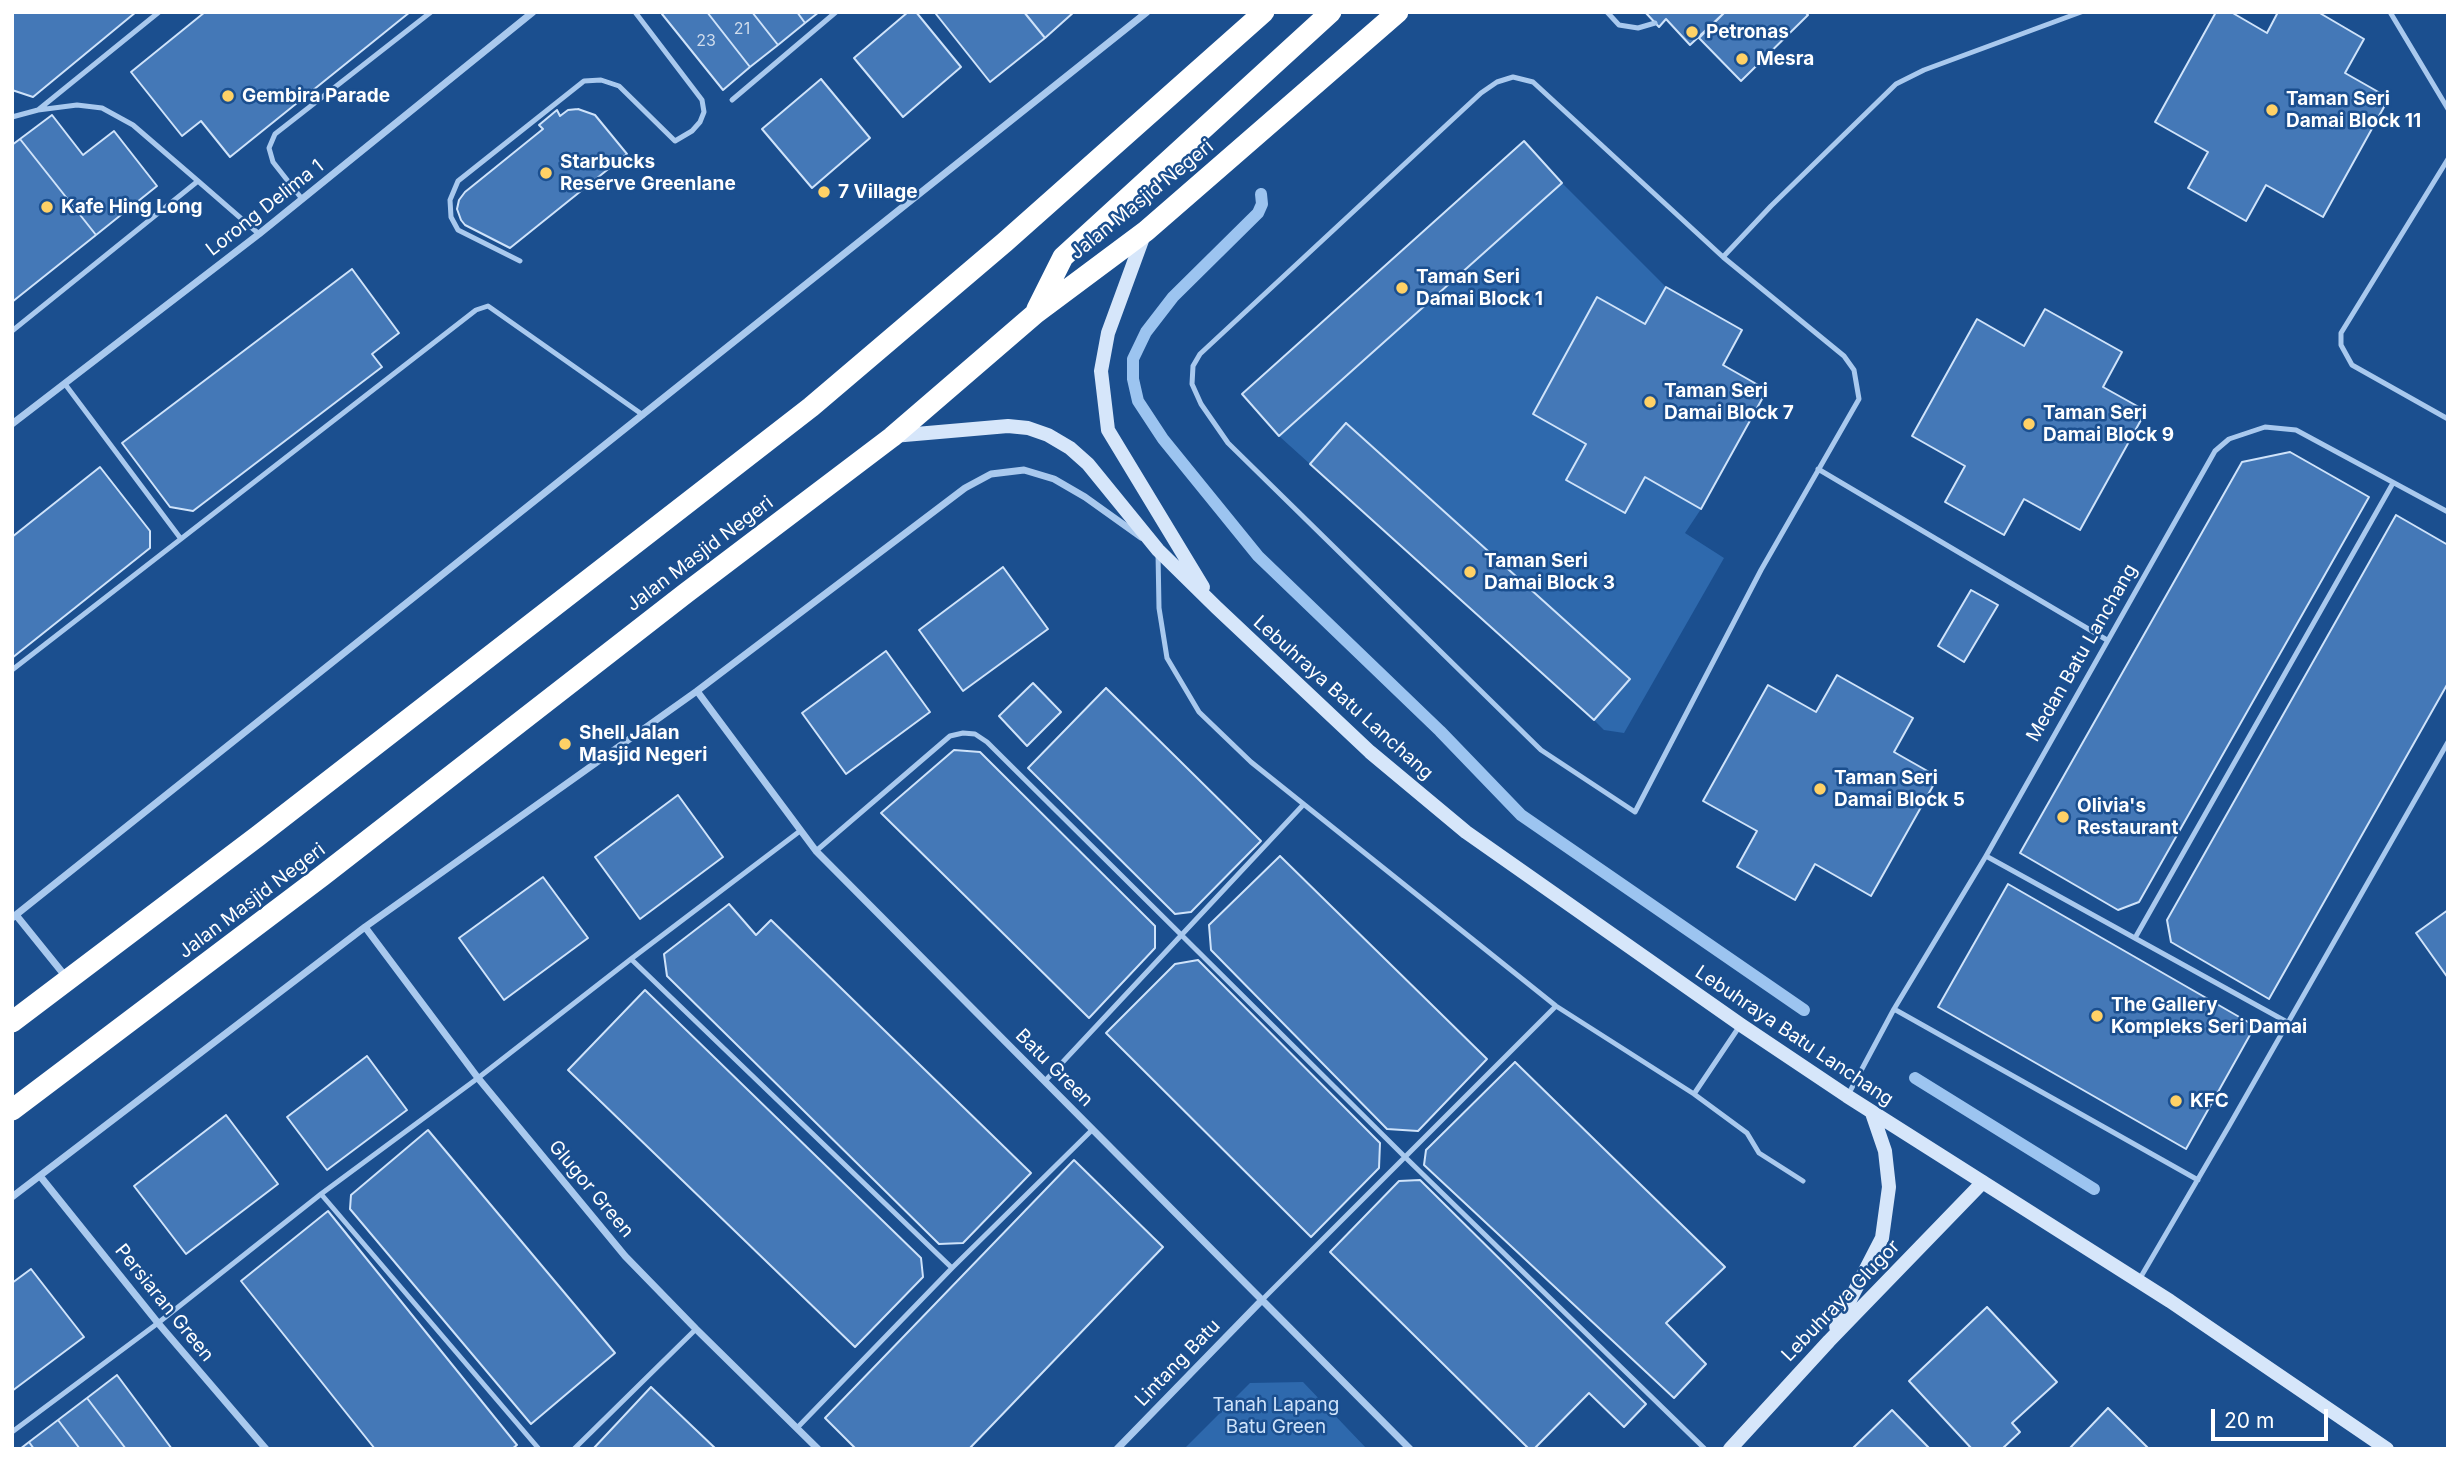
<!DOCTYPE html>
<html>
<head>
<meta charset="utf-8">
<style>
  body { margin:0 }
  #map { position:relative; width:2460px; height:1461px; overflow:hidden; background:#1b4f8f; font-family:Inter,sans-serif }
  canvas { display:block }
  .frame { position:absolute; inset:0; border:14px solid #fff; pointer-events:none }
  .scale { position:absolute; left:2211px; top:1409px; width:117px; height:32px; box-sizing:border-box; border:4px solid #fff; border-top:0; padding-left:9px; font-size:21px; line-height:24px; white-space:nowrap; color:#fff; -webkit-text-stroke:5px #1b4f8f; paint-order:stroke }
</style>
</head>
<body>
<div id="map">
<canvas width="2460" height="1461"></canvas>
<div class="frame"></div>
<div class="scale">20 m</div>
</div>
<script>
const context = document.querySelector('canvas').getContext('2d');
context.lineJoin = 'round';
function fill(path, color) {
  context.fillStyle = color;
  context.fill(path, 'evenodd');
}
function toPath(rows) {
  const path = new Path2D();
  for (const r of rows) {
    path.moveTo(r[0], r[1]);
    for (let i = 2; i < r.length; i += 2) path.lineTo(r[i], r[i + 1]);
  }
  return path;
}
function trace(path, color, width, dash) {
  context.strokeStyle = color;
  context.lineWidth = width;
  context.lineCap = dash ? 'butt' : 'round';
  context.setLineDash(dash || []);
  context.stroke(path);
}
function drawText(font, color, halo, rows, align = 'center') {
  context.font = font + ' Inter,sans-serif';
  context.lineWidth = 5;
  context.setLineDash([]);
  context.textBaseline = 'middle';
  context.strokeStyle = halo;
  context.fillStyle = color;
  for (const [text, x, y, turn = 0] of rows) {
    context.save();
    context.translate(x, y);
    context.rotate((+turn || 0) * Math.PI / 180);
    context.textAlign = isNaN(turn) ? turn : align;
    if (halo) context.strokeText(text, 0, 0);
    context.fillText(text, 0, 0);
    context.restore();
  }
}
const green = toPath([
  [1562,183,1666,287,1645,324,1597,298,1533,414,1586,444,1566,480,1625,513,1645,477,1701,509,1685,533,1724,558,1624,733,1604,730,1594,720,1629,679,1347,423,1310,464,1279,436],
  [1303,1382,1367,1449,1184,1449,1250,1383]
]);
const stream = toPath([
  [1261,194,1262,204,1258,213,1173,297,1146,332,1133,359,1133,379,1138,401,1163,439,1258,556,1440,731,1521,815,1804,1010],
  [1915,1078,2094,1189]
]);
const building = toPath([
  [12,12,136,12,33,97,12,90,12,12],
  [205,12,410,12,230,157,201,121,182,136,131,72,205,12],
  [665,12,707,12,750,67,723,90,662,14,665,12],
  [707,12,752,12,778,45,750,67,707,12],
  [752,12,797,12,805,23,778,45,752,12],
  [797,12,819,12,805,23,797,12],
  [908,12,916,12,961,67,903,117,854,58,908,12],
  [937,12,1024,12,1045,38,990,82,936,14,937,12],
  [1024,12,1074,12,1045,38,1024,12],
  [1645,12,1725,12,1690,45,1666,19,1659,27,1645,12],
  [1725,12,1805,12,1808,15,1741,81,1699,38,1725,12],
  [2216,12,2231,12,2267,33,2278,12,2318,12,2364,39,2345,73,2389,98,2323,217,2266,185,2246,221,2188,188,2208,152,2155,122,2216,12],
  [821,79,870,138,812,188,762,129,821,79],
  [578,109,595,115,627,154,510,248,465,225,461,220,457,209,459,200,465,192,543,129,539,125,557,110,560,116,568,110,578,109],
  [52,115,83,155,114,131,157,186,96,235,20,139,52,115],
  [20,139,96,235,12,302,12,145,20,139],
  [1524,141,1562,183,1279,436,1242,394,1524,141],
  [352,269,399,333,372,354,382,367,193,511,170,507,122,443,352,269],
  [1666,287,1742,330,1723,365,1767,390,1701,509,1645,477,1625,513,1566,480,1586,444,1533,414,1597,297,1645,324,1666,287],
  [2045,309,2122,352,2103,387,2146,411,2080,530,2024,499,2004,535,1945,502,1965,466,1912,436,1977,319,2024,346,2045,309],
  [1346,423,1630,679,1594,720,1310,464,1346,423],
  [2290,452,2369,497,2139,902,2118,910,2020,853,2242,462,2290,452],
  [100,467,150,531,150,548,12,658,12,537,100,467],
  [2396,515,2448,545,2448,683,2269,999,2171,942,2167,920,2396,515],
  [1003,567,1048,629,963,691,919,630,1003,567],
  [1971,590,1998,605,1964,662,1938,646,1971,590],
  [886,651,930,712,846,774,802,713,886,651],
  [1837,675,1913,718,1894,752,1938,777,1871,896,1815,864,1795,900,1737,867,1757,831,1703,801,1768,685,1816,712,1837,675],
  [1033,683,1061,712,1027,746,999,716,1033,683],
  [1106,688,1261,841,1191,912,1175,914,1028,768,1106,688],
  [954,750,980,752,1155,926,1155,948,1089,1018,881,813,954,750],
  [678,795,723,857,640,919,595,857,678,795],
  [1280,856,1487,1059,1418,1131,1387,1129,1211,950,1209,925,1280,856],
  [543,877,588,938,504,1000,459,938,543,877],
  [2008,884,2255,1026,2186,1149,1938,1007,2008,884],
  [729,904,756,935,771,920,1031,1173,963,1243,939,1244,667,976,664,954,729,904],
  [2448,910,2448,978,2416,933,2448,910],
  [1198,960,1380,1143,1379,1168,1311,1237,1106,1033,1175,964,1198,960],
  [645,990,921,1258,923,1277,855,1347,568,1070,645,990],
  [367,1056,407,1110,327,1170,287,1117,367,1056],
  [1515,1062,1725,1267,1666,1323,1706,1364,1674,1398,1424,1165,1426,1150,1515,1062],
  [226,1115,278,1184,186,1254,134,1186,226,1115],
  [428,1130,615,1353,531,1424,350,1209,351,1195,428,1130],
  [1074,1160,1163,1247,969,1449,856,1449,825,1418,1074,1160],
  [1420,1180,1646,1404,1624,1427,1589,1393,1534,1449,1529,1449,1330,1252,1399,1181,1420,1180],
  [328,1211,517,1445,512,1449,375,1449,241,1281,328,1211],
  [31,1269,84,1337,12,1391,12,1283,31,1269],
  [1987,1307,2057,1382,2012,1423,2020,1432,2002,1449,1972,1449,1909,1381,1987,1307],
  [117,1375,172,1449,126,1449,87,1398,117,1375],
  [651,1387,716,1449,593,1449,651,1387],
  [87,1398,126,1449,80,1449,58,1420,87,1398],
  [2108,1408,2149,1449,2069,1449,2108,1408],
  [1892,1410,1930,1449,1852,1449,1892,1410],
  [58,1420,80,1449,34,1449,29,1442,58,1420],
  [29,1442,34,1449,20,1449,29,1442]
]);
const lane = toPath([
  [1607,12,1619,25,1638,28,1655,23],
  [2390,12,2448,109],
  [1513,77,1533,82,1723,257,1844,356,1854,370,1859,399,1761,570,1635,812,1541,750,1228,443,1201,404,1192,384,1193,366,1200,354,1481,93,1497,82,1513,77],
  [732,100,836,12],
  [38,110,77,105,102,108,133,125,198,181],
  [12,117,38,110,159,12],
  [2448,159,2341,333,2341,345,2352,365,2448,419],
  [302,199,273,162,269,148,275,134,431,12],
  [1723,257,1771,206,1896,84,1924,70,2081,12],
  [520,261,458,230,451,217,450,200,458,181,584,81,601,80,619,86,675,141,692,131,700,122,704,112,702,100,635,12],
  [12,331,198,181,259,234],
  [65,384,181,539],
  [1818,469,2107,640],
  [1158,553,1159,608,1167,658,1199,712,1251,762,1556,1006,1694,1094,1747,1133,1759,1153,1803,1181],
  [12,670,476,310,488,306,643,415],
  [816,851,950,736,963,733,975,734,987,742,1405,1157,1705,1449],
  [1986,856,2287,1022],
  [2135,938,2393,483],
  [631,959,952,1268],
  [1894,1009,2198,1180],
  [1045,1081,1303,805],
  [1694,1094,1739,1027],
  [1848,1095,1894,1009,1986,856,2215,451,2229,439,2265,427,2296,430,2448,512],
  [321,1194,539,1449],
  [2139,1280,2229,1126,2448,742],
  [1262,1300,1556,1006],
  [797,1428,952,1268,1093,1129],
  [12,1432,158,1323,321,1194,478,1078,631,959,800,831],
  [574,1449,696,1329]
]);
const street = toPath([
  [12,424,259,234,533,12],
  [697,691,816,851,1410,1449],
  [16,915,66,977],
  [12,918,1147,12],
  [365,927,478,1078,625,1256,696,1329,818,1449],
  [40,1176,158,1323,266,1449],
  [12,1197,365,927,697,691,965,488,991,474,1024,470,1054,479,1085,497,1141,537],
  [1117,1449,1262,1300]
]);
const secondary = toPath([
  [1145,232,1108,333,1101,371,1108,430,1203,587],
  [893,436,1008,426,1028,428,1048,435,1070,448,1088,464,1158,550,1216,607,1370,752,1466,832,1741,1025,1847,1096,2170,1301,2387,1449],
  [1836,1327,1882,1238,1889,1187,1885,1151,1872,1113],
  [1730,1449,1829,1341,1983,1182]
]);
const highway = toPath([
  [1037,309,1063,257,1331,12],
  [12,1022,258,836,811,407,1005,242,1264,12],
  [12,1110,322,876,686,593,892,437,1036,313,1146,231,1398,12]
]);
const markers = [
  [1692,32,7,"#ffd166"],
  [1742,59,7,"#ffd166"],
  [228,96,7,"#ffd166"],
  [2272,110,7,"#ffd166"],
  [546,173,7,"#ffd166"],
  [824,192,7,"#ffd166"],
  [47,207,7,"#ffd166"],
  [1402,288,7,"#ffd166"],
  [1650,402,7,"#ffd166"],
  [2029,424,7,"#ffd166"],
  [1470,572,7,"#ffd166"],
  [565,744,7,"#ffd166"],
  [1820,789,7,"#ffd166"],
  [2063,817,7,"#ffd166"],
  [2097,1016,7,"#ffd166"],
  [2176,1101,7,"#ffd166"]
];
const numberNames = [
  ["21",742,29],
  ["23",706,41]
];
const poiNames = [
  ["Petronas",1706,32],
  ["Mesra",1756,59],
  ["Gembira Parade",242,96],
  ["Taman Seri",2286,99],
  ["Damai Block 11",2286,121],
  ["Starbucks",560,162],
  ["Reserve Greenlane",560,184],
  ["7 Village",838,192],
  ["Kafe Hing Long",61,207],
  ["Taman Seri",1416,277],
  ["Damai Block 1",1416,299],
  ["Taman Seri",1664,391],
  ["Damai Block 7",1664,413],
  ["Taman Seri",2043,413],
  ["Damai Block 9",2043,435],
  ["Taman Seri",1484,561],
  ["Damai Block 3",1484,583],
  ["Shell Jalan",579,733],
  ["Masjid Negeri",579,755],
  ["Taman Seri",1834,778],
  ["Damai Block 5",1834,800],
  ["Olivia's",2077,806],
  ["Restaurant",2077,828],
  ["The Gallery",2111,1005],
  ["Kompleks Seri Damai",2111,1027],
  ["KFC",2190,1101]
];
const streetNames = [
  ["Jalan Masjid Negeri",1142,200,-39],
  ["Lorong Delima 1",265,208,-38],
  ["Jalan Masjid Negeri",700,554,-37],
  ["Medan Batu Lanchang",2082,653,-60],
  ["Lebuhraya Batu Lanchang",1343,698,42],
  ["Jalan Masjid Negeri",252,901,-37],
  ["Lebuhraya Batu Lanchang",1794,1036,34],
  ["Batu Green",1054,1068,45],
  ["Glugor Green",591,1189,50],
  ["Lebuhraya Glugor",1841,1301,-46],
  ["Persiaran Green",164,1303,51],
  ["Lintang Batu",1178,1363,-46]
];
const parkNames = [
  ["Tanah Lapang",1276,1405],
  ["Batu Green",1276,1427]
];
fill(green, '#2e69ad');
trace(stream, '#9cc4f0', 12);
fill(building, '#4478b7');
trace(building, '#cfe3fa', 2);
trace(lane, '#a9c9ee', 5);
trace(street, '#a9c9ee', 7);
trace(secondary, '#d6e6fa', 14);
trace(highway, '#fff', 21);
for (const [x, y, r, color] of markers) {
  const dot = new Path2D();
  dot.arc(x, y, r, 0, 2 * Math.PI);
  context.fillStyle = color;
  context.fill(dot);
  trace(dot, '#1b4f8f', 2.5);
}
drawText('16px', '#d0dded', null, numberNames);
drawText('bold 19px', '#fff', '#1b4f8f', poiNames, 'left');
drawText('19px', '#fff', '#1b4f8f', streetNames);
drawText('19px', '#cfe3fa', '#1b4f8f', parkNames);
</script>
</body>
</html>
